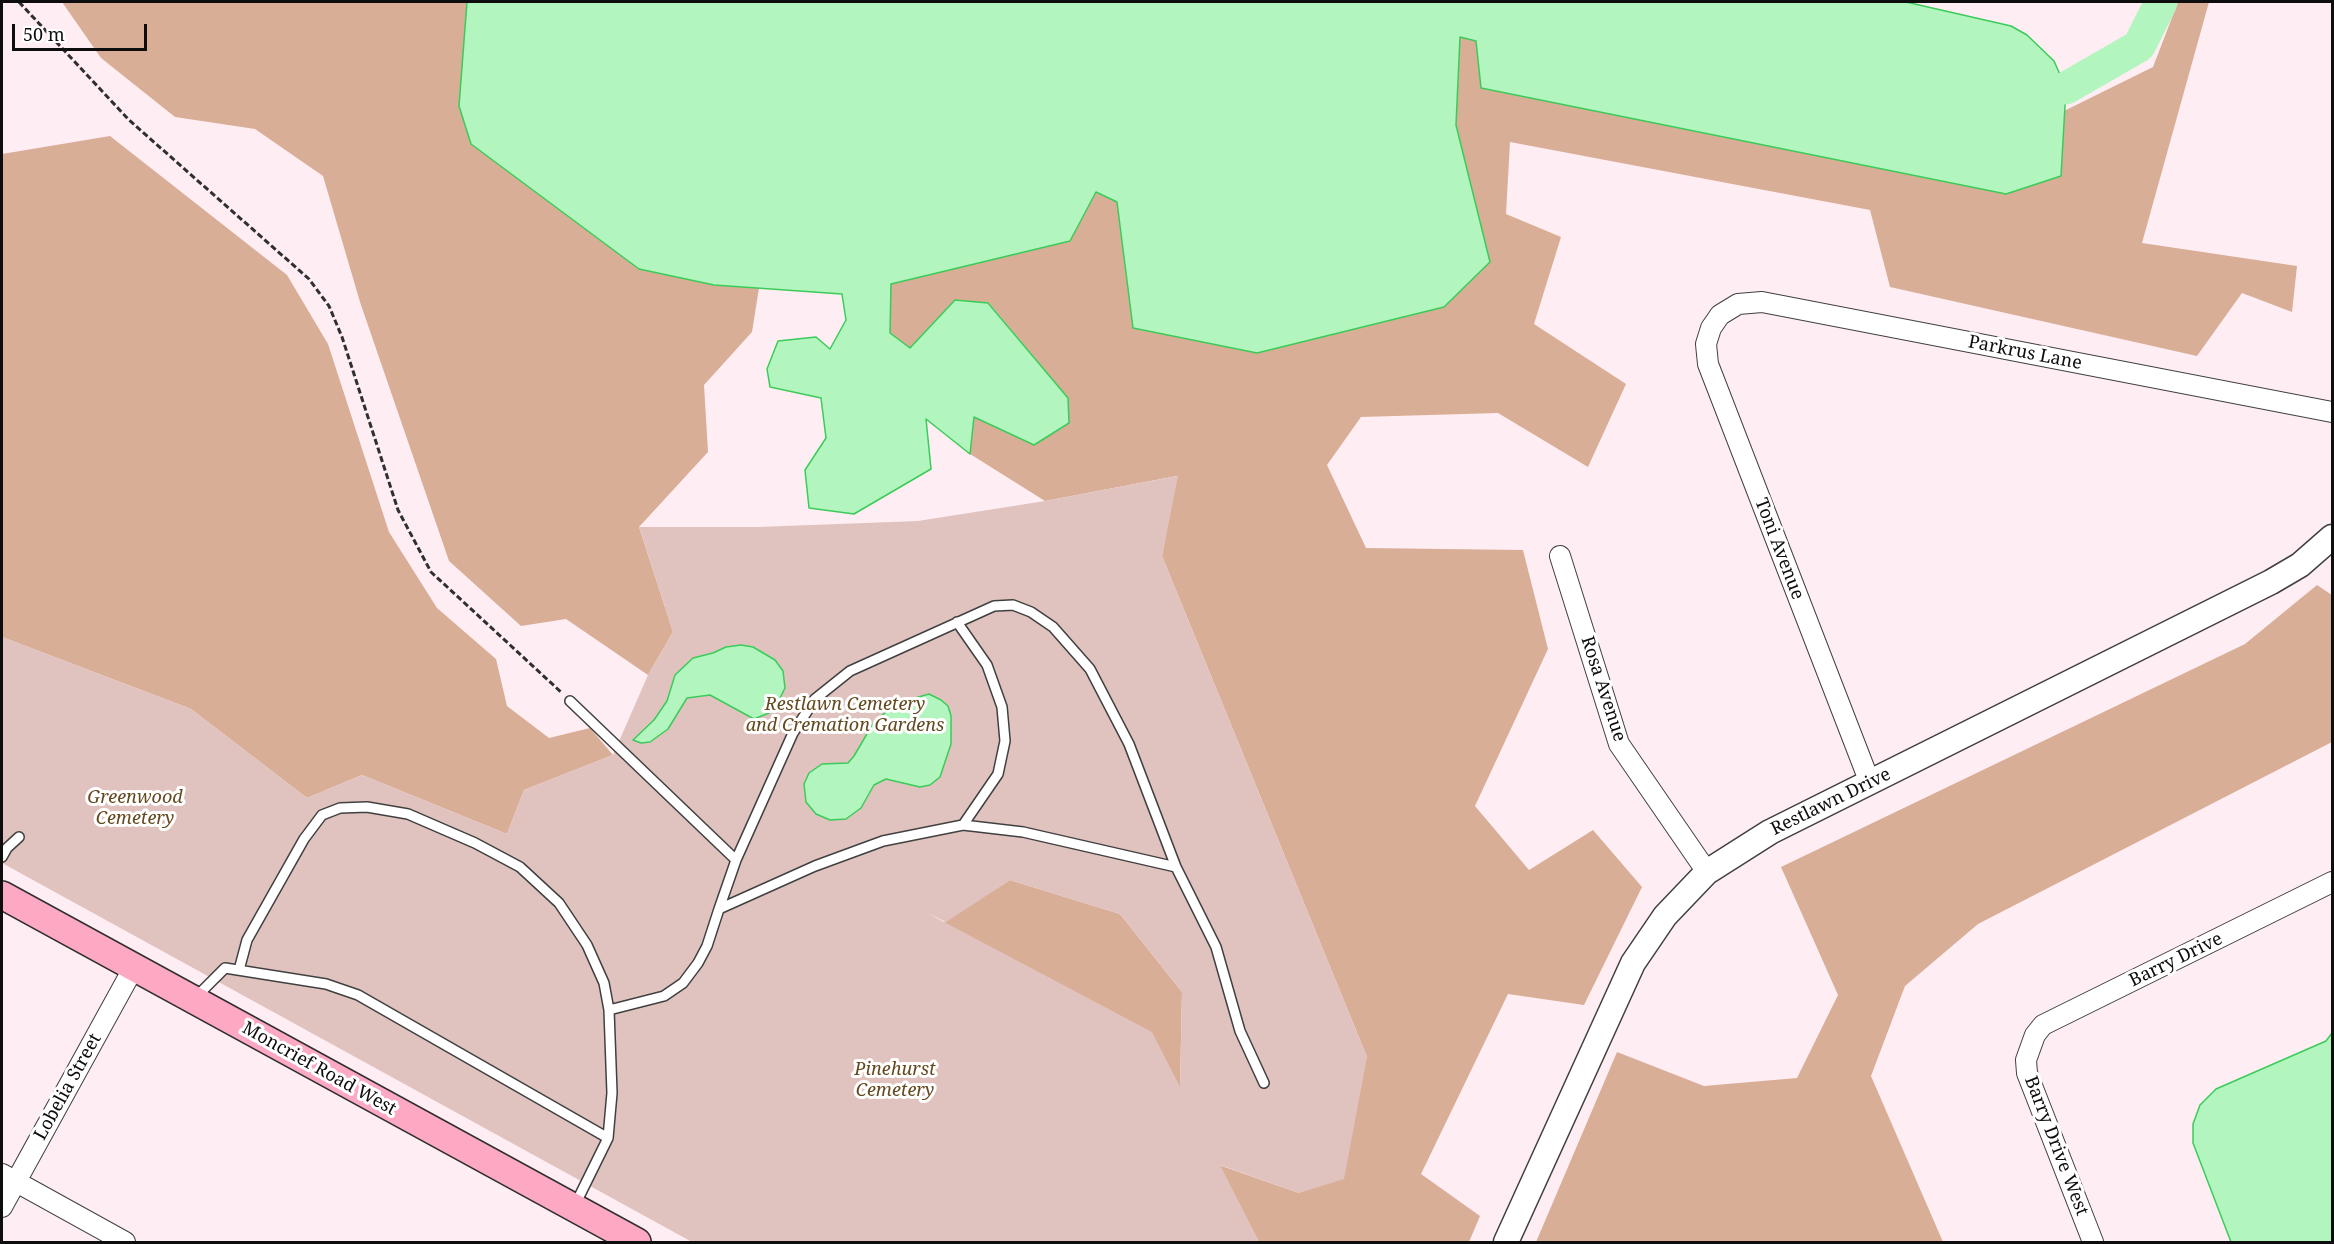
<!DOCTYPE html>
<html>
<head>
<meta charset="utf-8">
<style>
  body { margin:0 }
  #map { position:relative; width:2334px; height:1244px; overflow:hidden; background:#ffedf4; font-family:"Noto Serif",serif }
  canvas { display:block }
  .frame { position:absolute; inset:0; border:3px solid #0d0d0d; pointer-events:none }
  .scale { position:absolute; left:12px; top:24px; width:135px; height:27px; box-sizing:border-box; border:3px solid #0d0d0d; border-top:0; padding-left:8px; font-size:18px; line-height:21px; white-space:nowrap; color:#0d0d0d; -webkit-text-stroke:4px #fff; paint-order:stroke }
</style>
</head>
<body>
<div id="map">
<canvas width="2334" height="1244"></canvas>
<div class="frame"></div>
<div class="scale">50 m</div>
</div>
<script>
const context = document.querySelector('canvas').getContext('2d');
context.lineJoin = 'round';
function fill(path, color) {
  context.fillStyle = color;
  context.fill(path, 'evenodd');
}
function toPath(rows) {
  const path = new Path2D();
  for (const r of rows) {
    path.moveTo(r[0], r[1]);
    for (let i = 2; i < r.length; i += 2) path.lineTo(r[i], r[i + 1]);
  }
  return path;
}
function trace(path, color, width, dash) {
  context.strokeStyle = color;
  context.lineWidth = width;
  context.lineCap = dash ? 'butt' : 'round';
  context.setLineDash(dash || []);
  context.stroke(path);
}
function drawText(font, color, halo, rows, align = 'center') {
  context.font = font + ' "Noto Serif",serif';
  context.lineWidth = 6;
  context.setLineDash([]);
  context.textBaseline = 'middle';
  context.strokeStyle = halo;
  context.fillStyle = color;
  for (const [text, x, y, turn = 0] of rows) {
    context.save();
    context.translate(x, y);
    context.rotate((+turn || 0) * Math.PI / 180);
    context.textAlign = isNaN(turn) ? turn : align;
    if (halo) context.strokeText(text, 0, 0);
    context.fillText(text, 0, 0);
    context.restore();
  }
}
const forest = toPath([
  [62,2,467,2,459,106,639,269,714,285,759,288,752,332,704,385,708,452,639,527,673,632,648,675,566,619,521,626,449,561,360,302,323,176,255,129,175,117,101,58],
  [2178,2,2209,2,2142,243,2297,266,2292,312,2242,293,2197,356,1890,287,1870,210,1510,142,1506,214,1561,237,1534,324,1626,384,1588,467,1498,413,1361,417,1327,465,1366,548,1523,550,1548,649,1475,806,1529,870,1593,830,1642,887,1584,1005,1508,994,1421,1174,1480,1216,1469,1242,1259,1242,1219,1165,1299,1193,1367,1057,1162,556,1177,476,1045,501,970,454,974,417,1034,445,1068,398,989,303,955,300,910,348,890,333,891,284,1070,241,1096,192,1117,202,1134,328,1490,262,1456,125,1459,36,2061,176,2064,111,2153,67],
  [110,136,287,275,328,344,389,532,437,608,496,659,507,706,549,738,590,728,613,755,524,790,507,834,362,775,307,798,191,709,2,637,2,154],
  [2317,585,2332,595,2332,742,1978,924,1905,986,1871,1076,1943,1242,1536,1242,1617,1052,1704,1086,1797,1078,1838,995,1781,867,2245,644],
  [1010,880,1120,914,1182,992,1180,1088,944,922]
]);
const cemetery = toPath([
  [1178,476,1162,556,1367,1057,1344,1179,1299,1193,1220,1165,1259,1242,692,1242,2,863,2,637,191,709,307,798,362,775,507,834,524,790,613,755,648,675,673,632,639,527,758,527,918,521,1045,501],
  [1010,880,1120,914,1182,992,1180,1087,1152,1032,927,913,946,922]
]);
const water = toPath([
  [467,2,1906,2,2011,26,2027,35,2054,61,2066,88,2061,176,2006,194,1481,88,1476,41,1460,37,1456,125,1490,262,1444,307,1257,353,1133,328,1117,202,1096,192,1070,241,891,284,890,333,910,348,955,300,988,303,1068,398,1069,423,1034,445,974,417,970,454,926,419,931,469,854,514,809,508,805,470,826,438,821,398,770,387,767,369,778,341,816,337,830,349,846,320,842,294,714,285,639,269,471,144,459,106,467,2],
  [741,645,753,647,775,660,783,671,785,688,778,702,769,713,754,719,710,695,687,698,668,729,650,742,641,743,633,740,654,720,667,701,675,675,693,658,713,653,726,647,741,645],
  [929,694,941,700,948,706,951,716,951,744,940,777,930,785,920,787,886,779,874,785,861,808,846,819,830,820,816,814,806,802,804,784,809,773,822,764,848,763,854,756,874,722,891,708,908,700,929,694],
  [2332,1033,2332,1242,2231,1242,2193,1143,2193,1124,2200,1105,2216,1089,2326,1041,2332,1033]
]);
const river = toPath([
  [2066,88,2139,46,2161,2]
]);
const path = toPath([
  [19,2,129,120,309,279,329,306,342,337,398,510,431,572,562,693]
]);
const service = toPath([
  [957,622,987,665,1002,707,1005,741,998,774,963,825],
  [570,701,736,860,793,733,815,699,850,671,994,606,1013,605,1031,612,1053,627,1090,669,1129,744,1176,867,1216,947,1240,1031,1264,1083],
  [2,857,7,848,19,837],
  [736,860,719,909,815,866,883,841,963,825,1023,832,1176,867],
  [239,970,247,940,304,839,322,815,340,808,367,807,408,814,475,843,520,867,559,903,587,945,604,983,609,1010,612,1093,608,1138],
  [195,998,225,968,326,984,358,995,608,1138,575,1205],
  [609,1010,664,996,683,983,698,963,707,946,719,909]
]);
const minor = toPath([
  [1560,556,1619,744,1707,872],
  [1870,783,1708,364,1706,344,1711,328,1720,315,1738,304,1762,302,2332,412],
  [2,1174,125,1242],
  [2,1207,134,967],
  [2093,1242,2027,1073,2026,1060,2035,1035,2043,1025,2332,882]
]);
const tertiary = toPath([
  [1506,1242,1633,963,1665,916,1707,872,1770,832,2271,582,2300,565,2332,537]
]);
const secondary = toPath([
  [2,895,637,1242]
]);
const streetNames = [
  ["Parkrus Lane",2025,353,11],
  ["Toni Avenue",1779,549,69],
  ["Rosa Avenue",1603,689,72],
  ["Restlawn Drive",1831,802,-26],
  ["Barry Drive",2176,960,-26],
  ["Moncrief Road West",319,1069,29],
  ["Lobelia Street",68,1087,-61],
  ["Barry Drive West",2056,1146,69]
];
const parkNames = [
  ["Restlawn Cemetery",845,705],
  ["and Cremation Gardens",845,726],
  ["Greenwood",135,798],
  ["Cemetery",135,819],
  ["Pinehurst",895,1070],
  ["Cemetery",895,1091]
];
fill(forest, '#d9ae97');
fill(cemetery, '#e0c3bf');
fill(water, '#b3f5bf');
trace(water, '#3bcb59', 1.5);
trace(river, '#b3f5bf', 33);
trace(service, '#404040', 12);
trace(minor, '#404040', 22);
trace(tertiary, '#404040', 27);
trace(secondary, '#2f2f2f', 30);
trace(path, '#2f2f2f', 3, [6, 3]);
trace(service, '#fff', 9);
trace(minor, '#fff', 20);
trace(tertiary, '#fff', 24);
trace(secondary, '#fda9c3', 27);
drawText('18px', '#0d0d0d', '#fff', streetNames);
drawText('italic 18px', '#63481e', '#fff', parkNames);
</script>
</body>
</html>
